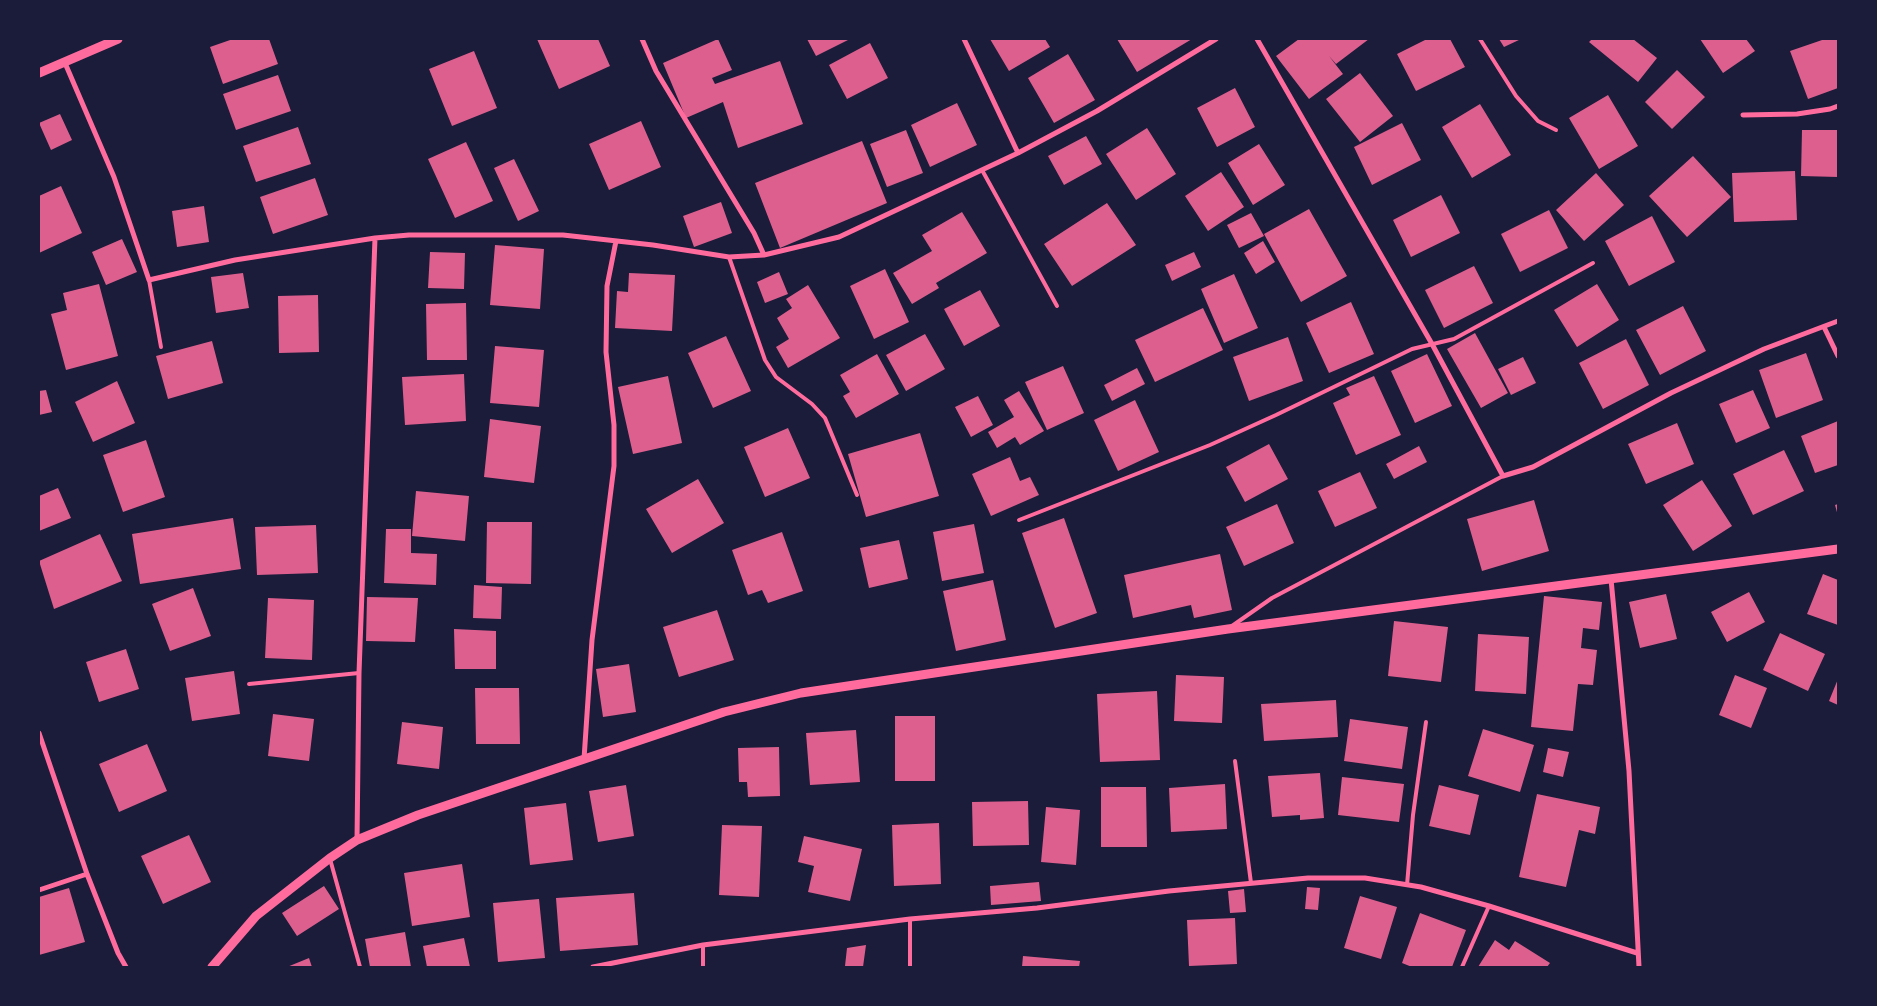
<!DOCTYPE html>
<html>
<head>
<meta charset="utf-8">
<style>
  body { margin:0 }
  #map { position:relative; width:1877px; height:1006px; overflow:hidden; background:#1b1b3a; font-family:Lato,sans-serif }
  canvas { display:block }
  .frame { position:absolute; inset:0; border:40px solid #1b1b3a; pointer-events:none }
</style>
</head>
<body>
<div id="map">
<canvas width="1877" height="1006"></canvas>
<div class="frame"></div>
</div>
<script>
const context = document.querySelector('canvas').getContext('2d');
context.lineJoin = 'round';
function fill(path, color) {
  context.fillStyle = color;
  context.fill(path, 'evenodd');
}
function toPath(rows) {
  const path = new Path2D();
  for (const r of rows) {
    path.moveTo(r[0], r[1]);
    for (let i = 2; i < r.length; i += 2) path.lineTo(r[i], r[i + 1]);
  }
  return path;
}
function trace(path, color, width, dash) {
  context.strokeStyle = color;
  context.lineWidth = width;
  context.lineCap = dash ? 'butt' : 'round';
  context.setLineDash(dash || []);
  context.stroke(path);
}
const building = toPath([
  [233,39,269,39,278,64,223,84,210,47],
  [537,39,598,39,610,66,559,89],
  [718,39,732,70,712,78,715,84,780,61,803,124,738,148,723,102,686,118,663,63],
  [807,39,850,39,816,56],
  [990,39,1045,39,1050,47,1009,71],
  [1117,39,1192,39,1137,72],
  [1299,39,1369,39,1336,64,1329,56,1343,74,1309,99,1276,56],
  [1427,39,1450,39,1465,67,1416,91,1397,54],
  [1499,39,1521,39,1504,47],
  [1592,39,1633,39,1657,58,1638,82,1589,42],
  [1700,39,1746,39,1755,51,1723,73],
  [1825,39,1838,39,1838,88,1808,99,1790,51],
  [870,43,888,78,847,99,829,65],
  [474,51,497,108,452,126,429,69],
  [1068,54,1095,100,1054,123,1028,78],
  [1677,70,1705,97,1672,129,1645,102],
  [1360,73,1393,116,1360,142,1326,99],
  [278,75,291,111,236,130,223,94],
  [1235,88,1255,127,1217,147,1197,108],
  [1608,95,1638,146,1599,169,1569,118],
  [957,103,977,145,930,167,911,125],
  [1480,104,1511,155,1472,178,1442,127],
  [60,114,72,140,51,150,39,123],
  [641,121,661,167,609,190,589,144],
  [1402,123,1421,160,1372,185,1354,147],
  [298,127,311,164,256,182,243,146],
  [1147,128,1176,174,1136,200,1106,154],
  [906,130,923,173,887,187,870,144],
  [1802,130,1838,130,1838,177,1801,176],
  [1086,136,1102,164,1064,185,1048,156],
  [862,141,887,203,780,248,755,183],
  [466,142,493,201,455,218,428,159],
  [1259,144,1285,185,1253,205,1228,163],
  [1693,156,1731,197,1687,237,1649,196],
  [514,159,539,211,518,221,494,168],
  [1795,171,1797,220,1734,222,1732,173],
  [1221,172,1244,207,1208,231,1185,196],
  [1596,173,1624,205,1584,241,1556,210],
  [315,178,328,215,273,234,260,197],
  [61,186,82,233,39,253,39,196],
  [1441,195,1460,233,1411,257,1393,220],
  [721,202,732,233,694,247,683,216],
  [1107,203,1136,245,1072,286,1044,244],
  [204,206,209,242,177,247,172,211],
  [1309,209,1347,276,1301,302,1264,234],
  [1549,210,1568,248,1520,272,1501,234],
  [962,212,987,253,936,283,939,288,912,304,893,273,932,251,922,235],
  [1251,213,1264,236,1239,248,1227,225],
  [1652,216,1675,262,1629,286,1605,241],
  [122,239,137,272,106,285,92,252],
  [1263,241,1275,262,1256,274,1244,253],
  [495,245,544,249,540,309,490,305],
  [430,252,465,253,464,289,428,288],
  [1194,252,1201,267,1172,281,1165,265],
  [1474,266,1493,303,1444,328,1425,290],
  [885,269,909,322,874,339,850,286],
  [779,272,788,294,765,303,757,282],
  [243,273,249,308,216,313,211,277],
  [629,273,675,275,672,331,615,328,617,291,628,292],
  [1234,274,1258,328,1224,343,1201,289],
  [99,284,118,356,66,370,51,314,67,310,63,293],
  [1597,284,1619,320,1577,347,1554,310],
  [808,285,840,338,788,368,776,347,789,339,777,318,792,308,786,299],
  [980,290,1000,326,964,346,944,309],
  [318,295,319,352,279,353,278,296],
  [1351,302,1374,354,1329,373,1306,323],
  [466,303,467,360,427,360,426,304],
  [1683,306,1706,351,1660,375,1636,330],
  [1203,308,1223,350,1155,382,1135,340],
  [1475,333,1508,393,1481,408,1447,349],
  [925,334,945,369,906,391,886,355],
  [726,336,751,391,713,408,688,353],
  [1288,337,1303,381,1249,401,1233,357],
  [1626,339,1649,385,1603,409,1579,363],
  [212,341,223,383,168,399,156,356],
  [495,346,544,350,539,407,490,403],
  [1806,353,1823,400,1776,418,1759,370],
  [877,354,899,394,856,418,843,396,850,392,840,375],
  [1427,354,1452,406,1415,423,1391,371],
  [1523,357,1536,383,1511,395,1498,369],
  [1063,366,1084,413,1047,430,1025,382],
  [1137,368,1145,384,1112,401,1104,385],
  [464,374,466,421,405,425,402,377],
  [668,376,682,443,633,454,618,387],
  [1374,376,1401,435,1356,455,1333,403,1350,395,1346,388],
  [117,381,135,423,93,442,75,402],
  [46,390,52,412,39,415,39,391],
  [1753,390,1770,428,1736,443,1719,404],
  [1019,391,1044,431,1020,445,1015,437,997,448,988,432,1014,417,1004,400],
  [978,396,993,425,971,437,955,407],
  [1135,400,1159,452,1118,471,1094,420],
  [490,419,541,426,534,483,484,477],
  [1838,421,1838,465,1815,473,1801,436],
  [1677,423,1694,464,1646,484,1628,444],
  [788,428,810,478,765,497,744,447],
  [920,433,939,496,866,517,848,454],
  [146,440,165,497,123,512,103,455],
  [1269,444,1288,479,1245,502,1226,467],
  [1419,446,1427,462,1394,479,1386,464],
  [1784,450,1804,491,1753,515,1733,474],
  [1010,457,1020,481,1030,477,1039,495,991,516,972,474],
  [1360,472,1377,508,1335,527,1318,491],
  [698,479,724,523,672,553,646,509],
  [1702,480,1732,526,1693,551,1663,505],
  [58,488,71,518,39,531,39,496],
  [416,491,469,496,465,541,412,536],
  [1534,500,1549,551,1482,571,1467,519],
  [1277,504,1294,543,1244,566,1226,527],
  [1838,504,1838,516,1835,505],
  [233,518,241,569,140,584,132,534],
  [1064,518,1097,613,1055,628,1022,533],
  [487,522,532,522,531,584,486,583],
  [974,524,984,573,942,581,933,532],
  [316,525,318,573,257,575,255,527],
  [386,529,411,529,411,553,437,554,436,585,384,583],
  [782,532,803,591,768,603,762,590,748,595,732,550],
  [100,534,122,581,54,609,39,561],
  [899,540,908,579,869,588,860,548],
  [1220,554,1232,610,1194,618,1191,605,1133,618,1124,575],
  [1823,574,1838,580,1838,625,1807,614],
  [993,580,1006,640,956,651,943,591],
  [474,585,502,587,501,619,473,618],
  [193,588,211,636,170,651,152,604],
  [1749,592,1765,622,1727,642,1711,612],
  [1666,594,1677,639,1640,648,1629,602],
  [1544,596,1602,602,1599,630,1583,628,1581,648,1597,650,1593,685,1578,684,1573,731,1531,727],
  [367,597,418,598,415,642,366,641],
  [268,598,314,600,312,660,265,658],
  [717,610,734,660,679,677,663,627],
  [1394,621,1448,627,1441,682,1388,676],
  [454,629,496,631,496,669,455,669],
  [1780,633,1825,654,1808,691,1763,670],
  [1478,634,1529,637,1526,694,1475,691],
  [126,649,139,689,99,702,86,662],
  [629,664,636,712,603,717,596,669],
  [234,671,240,714,192,721,185,678],
  [1176,675,1224,677,1222,723,1174,721],
  [1735,675,1767,688,1751,728,1719,715],
  [1838,679,1838,705,1829,701],
  [475,688,519,688,520,744,476,744],
  [1157,691,1160,760,1100,762,1097,694],
  [1336,700,1338,737,1264,741,1261,704],
  [273,714,314,719,309,761,268,756],
  [895,716,935,716,935,781,895,781],
  [1350,719,1408,727,1402,769,1344,761],
  [402,722,443,727,439,769,397,764],
  [1483,729,1534,745,1520,792,1468,776],
  [856,730,860,782,810,785,806,733],
  [147,744,167,791,119,812,99,764],
  [779,747,780,796,748,797,747,782,739,782,738,748],
  [1548,748,1569,752,1563,777,1543,772],
  [1320,773,1324,818,1300,820,1300,815,1272,817,1268,776],
  [1342,777,1404,784,1399,822,1338,815],
  [1225,784,1227,829,1171,832,1169,788],
  [626,785,634,836,598,842,589,791],
  [1439,785,1479,795,1470,835,1429,826],
  [1101,787,1146,787,1147,847,1101,847],
  [1537,794,1600,807,1595,834,1579,830,1566,887,1519,877],
  [1028,801,1029,845,973,846,972,802],
  [566,803,573,860,530,865,524,808],
  [1046,807,1080,810,1076,865,1041,862],
  [939,823,941,884,894,886,892,825],
  [722,825,762,826,759,897,719,895],
  [189,835,211,882,163,904,141,856],
  [804,836,862,849,850,901,808,892,814,866,798,862],
  [462,864,470,917,412,926,404,873],
  [1039,882,1041,901,991,905,990,886],
  [324,886,339,909,297,936,282,913],
  [1307,887,1320,888,1318,910,1305,909],
  [69,888,85,942,39,955,39,897],
  [1244,889,1246,912,1230,913,1228,891],
  [634,893,638,945,560,951,556,898],
  [1360,896,1397,907,1381,959,1344,948],
  [539,899,545,958,498,962,493,903],
  [1420,913,1466,930,1452,967,1412,967,1402,963],
  [1235,918,1237,964,1189,966,1187,920],
  [405,932,411,967,370,967,365,939],
  [464,938,470,967,427,967,423,946],
  [1495,940,1509,950,1515,941,1550,963,1547,967,1478,967],
  [866,945,863,967,845,966,847,948],
  [1023,956,1080,961,1079,967,1022,967],
  [309,958,312,967,287,967]
]);
const service = toPath([
  [1480,39,1516,96,1538,121,1556,130],
  [982,170,1057,306],
  [729,257,765,360,776,377,812,404,825,418,857,495],
  [149,280,161,347],
  [1019,520,1210,445,1276,415,1412,349,1454,339,1593,263],
  [1232,626,1272,598,1503,476],
  [249,684,359,673],
  [1235,761,1251,883],
  [330,859,360,967],
  [1407,885,1413,815,1426,722],
  [703,967,703,945],
  [910,967,910,919],
  [1462,967,1489,906]
]);
const minor = toPath([
  [642,39,656,71,754,233,764,255],
  [964,39,1018,153],
  [1257,39,1432,344,1503,476,1533,467,1671,393,1764,349,1838,321],
  [65,63,114,177,149,280,235,260,375,238,409,235,563,235,653,245,729,257,764,255,839,237,1018,153,1097,111,1216,39],
  [1743,115,1797,114,1830,109,1838,106],
  [1824,327,1838,356],
  [1611,579,1629,771,1639,967],
  [39,733,87,874,118,953,126,967],
  [584,759,592,640,614,466,614,425,606,352,607,286,616,241],
  [357,840,359,673,375,238],
  [39,890,87,874],
  [593,967,703,945,910,919,1037,908,1169,891,1308,878,1365,878,1421,887,1489,906,1637,953]
]);
const tertiary = toPath([
  [39,73,118,39],
  [212,967,256,916,330,858,357,840,418,815,724,712,801,693,1228,629,1838,549]
]);
fill(building, '#dd5f8e');
trace(service, '#ff6b9d', 4);
trace(minor, '#ff6b9d', 5);
trace(tertiary, '#ff6b9d', 9);
</script>
</body>
</html>
